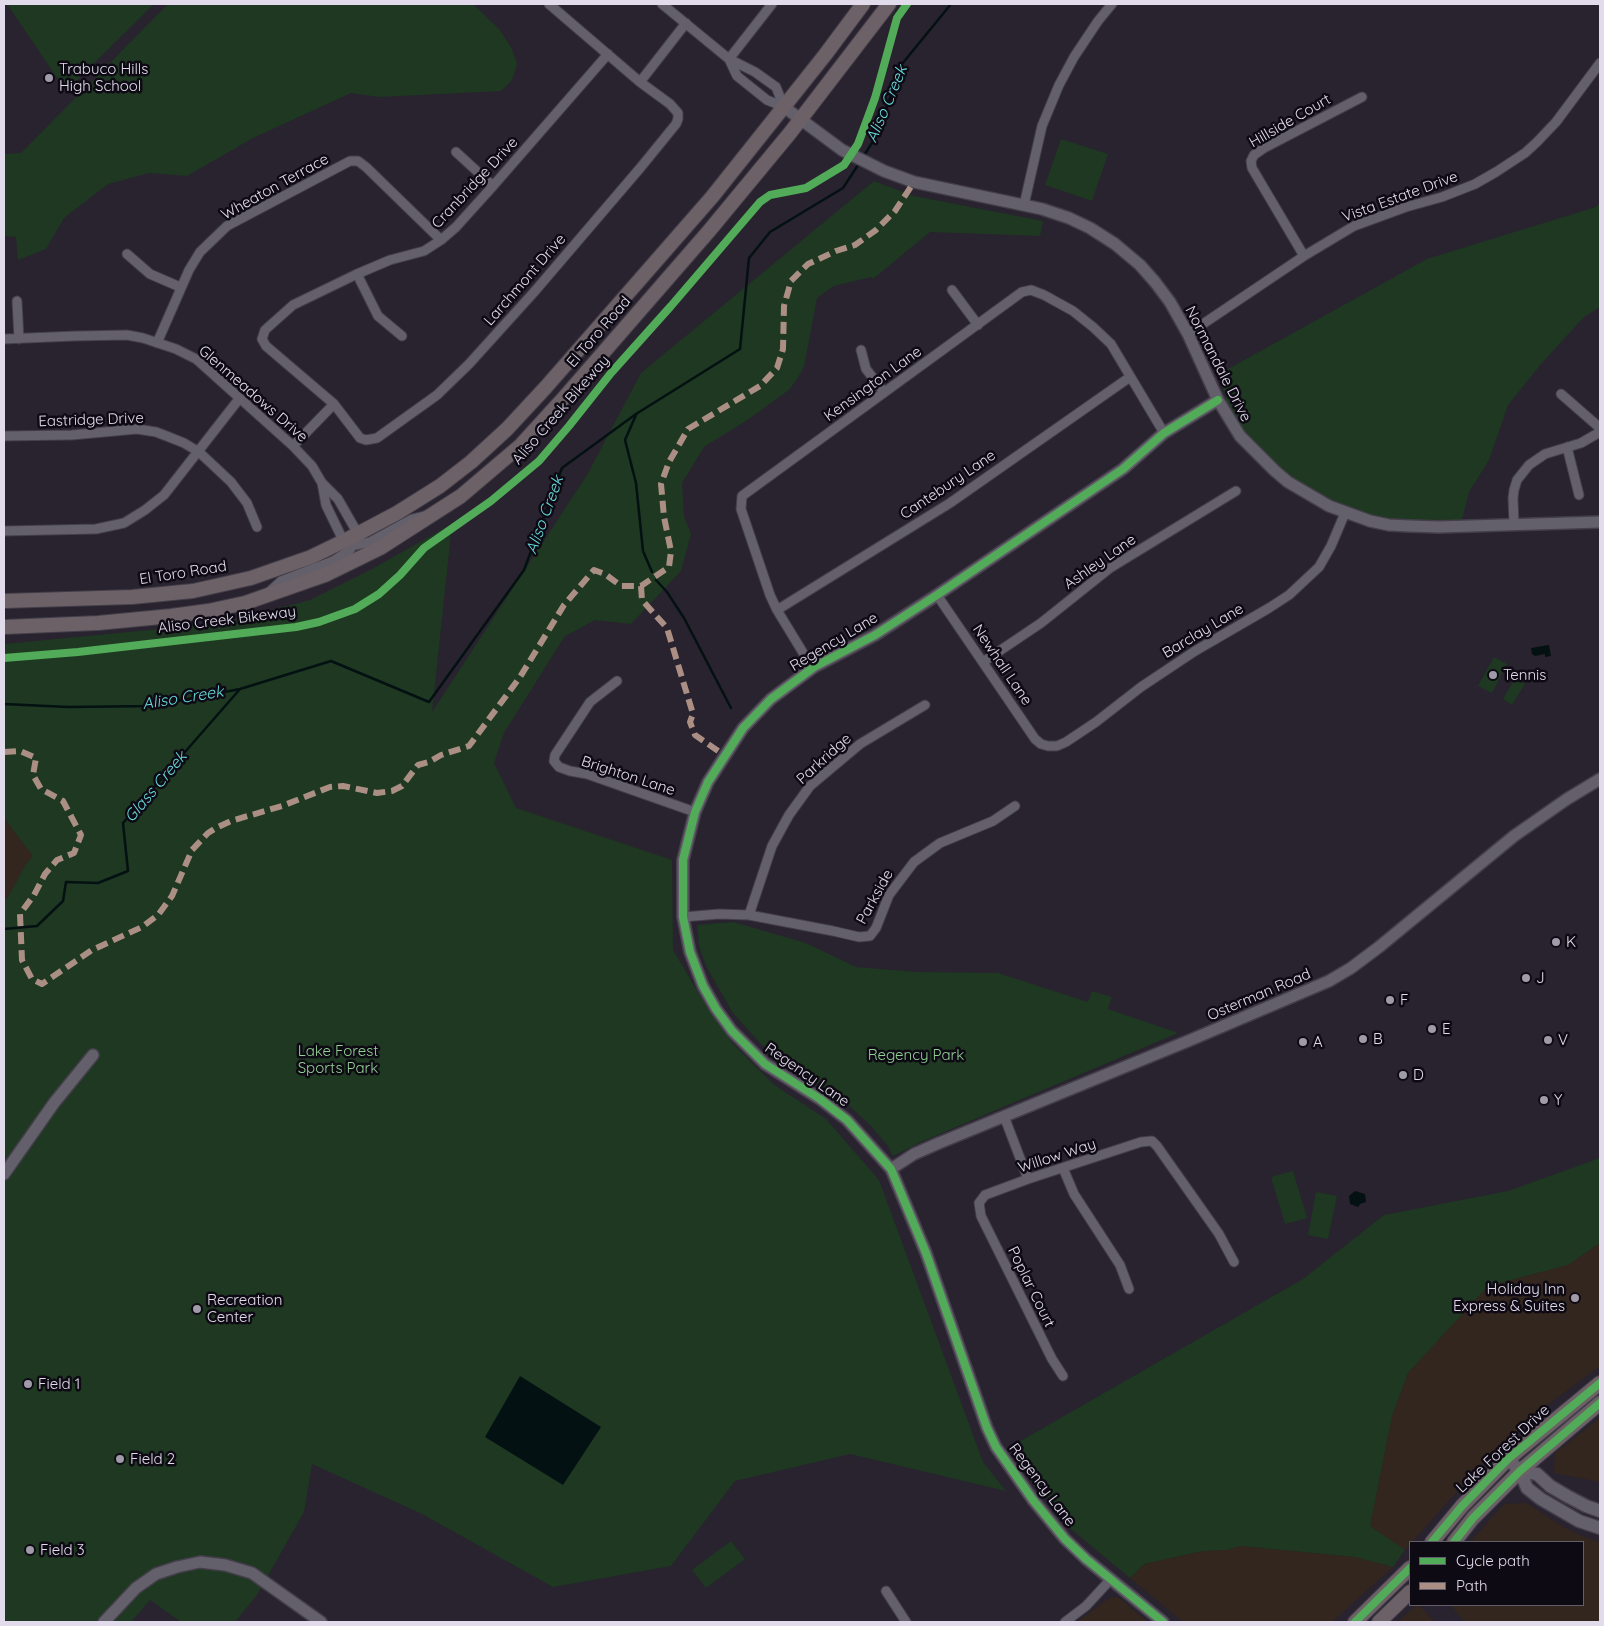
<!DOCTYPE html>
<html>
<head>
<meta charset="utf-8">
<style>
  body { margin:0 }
  #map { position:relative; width:1604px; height:1626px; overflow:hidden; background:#28232f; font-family:Quicksand,sans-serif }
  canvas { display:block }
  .frame { position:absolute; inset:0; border:5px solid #e1dbeb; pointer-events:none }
  .legend { position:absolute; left:1409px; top:1541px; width:175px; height:65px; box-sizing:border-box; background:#0e0a14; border:1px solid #625e6a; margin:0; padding:6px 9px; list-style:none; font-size:15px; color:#e1dbeb }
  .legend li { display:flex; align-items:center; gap:10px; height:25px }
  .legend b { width:25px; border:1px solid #625e6a }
</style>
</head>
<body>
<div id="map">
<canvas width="1604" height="1626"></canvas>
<div class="frame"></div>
<ul class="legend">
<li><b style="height:6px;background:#51ab58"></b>Cycle path</li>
<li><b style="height:6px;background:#ac8f84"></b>Path</li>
</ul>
</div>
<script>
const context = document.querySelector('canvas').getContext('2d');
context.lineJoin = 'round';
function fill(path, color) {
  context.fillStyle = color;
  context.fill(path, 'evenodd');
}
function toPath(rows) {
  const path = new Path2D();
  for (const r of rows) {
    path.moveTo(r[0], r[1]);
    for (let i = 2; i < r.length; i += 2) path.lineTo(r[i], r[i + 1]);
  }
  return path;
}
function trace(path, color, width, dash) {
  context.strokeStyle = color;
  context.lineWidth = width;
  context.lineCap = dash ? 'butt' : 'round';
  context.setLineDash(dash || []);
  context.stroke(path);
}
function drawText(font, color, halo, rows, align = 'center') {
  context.font = font + ' Quicksand,sans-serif';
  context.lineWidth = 5;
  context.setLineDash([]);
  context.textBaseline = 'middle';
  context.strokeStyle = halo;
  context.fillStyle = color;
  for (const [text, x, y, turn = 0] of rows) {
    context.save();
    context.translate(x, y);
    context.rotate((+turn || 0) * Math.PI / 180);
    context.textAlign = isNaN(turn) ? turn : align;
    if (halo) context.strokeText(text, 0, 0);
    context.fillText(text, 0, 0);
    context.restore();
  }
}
const commercial = toPath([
  [4,818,33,856,26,864,8,897,4,900],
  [1600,1243,1600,1366,1534,1415,1477,1469,1405,1550,1370,1527,1392,1416,1408,1373,1488,1286,1568,1265],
  [1600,1418,1600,1482,1554,1473,1555,1453],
  [1527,1503,1563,1527,1585,1537,1600,1542,1600,1622,1464,1622,1451,1605,1583,1605,1583,1542,1470,1542,1504,1504],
  [1241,1546,1355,1557,1393,1567,1332,1622,1183,1622,1130,1578,1144,1564,1203,1551,1226,1550],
  [1114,1597,1119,1598,1148,1622,1077,1622,1108,1599],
  [1417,1605,1419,1605,1435,1622,1397,1622]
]);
const green = toPath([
  [7,4,154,4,66,91],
  [168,4,473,4,500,30,512,49,517,64,512,80,501,91,379,97,351,93,253,138,187,176,149,173,108,184,64,218,46,249,18,260,16,237,4,236,4,154,21,153],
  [1061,139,1108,154,1092,201,1045,185],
  [874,181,914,196,1043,221,1040,236,930,232,873,279,871,277,834,286,817,298,804,367,797,379,789,390,749,419,704,447,682,483,684,516,691,534,681,571,631,624,595,620,565,636,504,733,494,763,516,808,672,860,673,950,708,1009,734,1045,773,1084,826,1119,879,1180,983,1462,1006,1491,850,1454,735,1481,671,1566,553,1587,422,1514,312,1464,304,1512,257,1595,235,1622,181,1622,150,1600,131,1622,4,1622,4,900,8,897,26,864,33,856,4,818,4,644,222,623,310,600,370,570,452,524,432,712,587,475,641,373],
  [1600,203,1600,307,1584,317,1541,364,1508,405,1489,460,1469,492,1463,516,1459,526,1360,518,1288,482,1235,429,1219,374,1427,259,1596,207],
  [1494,657,1507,664,1492,693,1478,686],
  [1515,678,1525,684,1512,705,1503,699],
  [733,922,806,943,856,967,917,972,998,973,1088,1002,1092,991,1112,997,1108,1009,1178,1033,923,1141,893,1156,888,1146,871,1126,840,1097,796,1070,761,1044,733,1013,706,966,699,945,697,925],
  [1600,1158,1600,1243,1568,1265,1488,1286,1408,1373,1392,1416,1370,1526,1405,1550,1393,1567,1355,1557,1241,1546,1226,1550,1203,1551,1144,1564,1130,1578,1071,1529,1010,1447,1303,1279,1384,1215,1508,1191],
  [1293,1171,1307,1218,1285,1224,1271,1177],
  [1316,1192,1337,1196,1328,1239,1308,1235],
  [731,1541,745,1559,706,1588,692,1570]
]);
const water = toPath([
  [1549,645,1551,656,1545,657,1545,654,1535,656,1532,654,1531,648],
  [1355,1191,1365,1194,1366,1202,1360,1204,1358,1207,1350,1204,1349,1196],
  [520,1376,601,1427,563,1485,485,1437]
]);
const stream = toPath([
  [863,157,877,135,902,64,951,4],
  [636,415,625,440,636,483,643,551,652,572],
  [656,580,667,592,684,618,731,708],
  [4,704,68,707,152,706,240,689,331,661,429,702,524,570,562,468,636,414,740,349,749,258,770,232,843,188,860,162],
  [4,929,37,926,63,901,66,882,98,883,128,871,123,823,240,689]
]);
const minor = toPath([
  [549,4,640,82,670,104,678,113,678,119,676,124,641,167,535,291,469,364,437,395,377,438,366,440,360,438,334,404,266,346,262,339,265,330,293,305,357,274,390,260,424,251,441,240,456,227,493,186,608,54],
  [662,4,729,59,755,72,776,87,784,107],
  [729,59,737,76,767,100,784,107],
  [729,59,772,4],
  [640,82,686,23],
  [456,152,493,186],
  [1024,205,1042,126,1059,85,1074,57,1098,21,1112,4],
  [127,254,150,274,180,287],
  [1304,256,1252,168,1251,161,1254,155,1264,148,1362,97],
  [357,274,378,316,402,336],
  [952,290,978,325],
  [17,301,19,339],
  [1188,334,1304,256,1354,226,1406,207,1442,197,1475,184,1496,172,1525,153,1537,142,1556,122,1600,63],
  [4,339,75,336,127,335,143,338,176,349,196,359,293,446,312,466,322,483,338,499,358,534,350,550,333,561,281,581,269,592],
  [157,343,189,270,200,252,227,226,350,161,358,161,366,167,441,240],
  [861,350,866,369,884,392],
  [1561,394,1600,428],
  [4,436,72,435,137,429,156,432,169,437,184,443,199,452,231,482,247,503,257,527],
  [293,446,334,404],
  [1567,447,1579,495],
  [322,483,326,505,342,538,356,545,370,542,412,519,424,516],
  [1514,524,1513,498,1514,490,1517,480,1529,465,1545,454,1581,443,1600,432],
  [4,531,96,529,124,523,145,510,164,495,239,399],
  [937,595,1035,739,1041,744,1048,746,1057,746,1066,742,1096,722,1141,687,1195,651,1269,608,1289,595,1319,567,1331,546,1345,513],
  [777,610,950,503,1130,377],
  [983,662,1041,623,1110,568,1236,491],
  [814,667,805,656,777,610,770,595,741,509,742,496,1022,292,1031,290,1044,295,1073,311,1093,327,1111,344,1164,433],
  [617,681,590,702,555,755,554,761,559,767,570,771,587,774,695,812],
  [749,915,772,846,789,815,810,786,860,744,925,705],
  [683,917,719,914,749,915,833,931,859,937,870,936,876,928,889,895,914,862,940,843,993,821,1015,806],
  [1004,1116,1028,1179],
  [1063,1168,1074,1194,1120,1265,1129,1289],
  [1063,1376,1052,1359,981,1216,979,1203,985,1195,1028,1179,1141,1142,1152,1141,1157,1146,1219,1234,1234,1262],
  [886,1591,906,1622],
  [1065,1622,1086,1606,1111,1579]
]);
const tertiary = toPath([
  [784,107,842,150,884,171,914,182,1042,209,1069,218,1090,228,1115,244,1140,265,1155,282,1170,302,1188,334,1218,400,1240,436,1275,471,1288,482,1329,506,1370,521,1389,525,1409,526,1439,527,1600,522],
  [891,1169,914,1154,939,1143,1188,1041,1329,981,1351,968,1379,947,1514,836,1567,799,1600,779],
  [4,1174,54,1103,93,1055],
  [104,1622,136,1588,156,1574,177,1567,200,1562,225,1565,252,1573,321,1622],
  [1163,1622,1086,1559,1065,1539,1033,1500,996,1447,987,1428,926,1253,891,1169,847,1120,820,1099,765,1064,732,1031,716,1009,703,986,690,952,683,917,683,860,695,812,708,782,743,728,771,699,814,667,875,635,937,595,1123,469,1164,433,1218,400]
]);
const secondary = toPath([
  [1508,1459,1520,1471,1527,1488,1541,1499,1579,1521,1600,1528],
  [1520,1471,1537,1474,1550,1486,1567,1496,1586,1506,1600,1511]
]);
const primary = toPath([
  [4,601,132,597,193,591,251,578,311,557,346,540,397,513,440,486,471,462,507,429,546,387,712,197,825,55,863,4],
  [4,627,98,623,171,616,208,611,245,603,325,575,380,548,461,496,521,445,562,400,709,231,790,133,889,4],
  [1432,1542,1462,1506,1508,1459,1600,1383],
  [1454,1542,1473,1518,1520,1471,1600,1403],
  [1355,1622,1410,1568],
  [1379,1622,1410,1592]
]);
const quiet = toPath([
  [641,586,642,600,667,628,693,714,690,722,695,735,724,755],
  [4,752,20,751,36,758,33,775,41,789,63,801,81,835,74,853,57,860,45,874,34,895,20,914,22,960,32,979,42,984,92,950,142,927,158,915,172,896,192,850,208,833,216,828,231,821,282,806,330,787,343,786,377,793,392,791,402,786,418,765,429,762,441,755,469,746,520,677,564,605,594,570,605,574,621,586,641,586,669,567,671,551,664,517,661,484,669,462,688,429,760,386,777,368,783,349,784,306,791,281,808,264,836,251,855,245,876,230,895,211,914,182]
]);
const cycleway = toPath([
  [4,658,78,652,296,627,319,622,355,609,379,594,400,575,424,548,491,501,539,461,569,426,611,373,671,306,760,202,770,195,806,188,844,165,858,144,875,98,897,18,907,4],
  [1432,1542,1462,1506,1508,1459,1600,1383],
  [1454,1542,1473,1518,1520,1471,1600,1403],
  [1163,1622,1086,1559,1065,1539,1033,1500,996,1447,987,1428,926,1253,891,1169,847,1120,820,1099,765,1064,732,1031,716,1009,703,986,690,952,683,917,683,860,695,812,708,782,743,728,771,699,814,667,875,635,937,595,1123,469,1164,433,1218,400],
  [1355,1622,1410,1568]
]);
const markers = [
  [49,78,5,"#a09ba9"],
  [1493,675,5,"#a09ba9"],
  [1556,942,5,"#a09ba9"],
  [1526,978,5,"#a09ba9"],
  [1390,1000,5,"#a09ba9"],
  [1432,1029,5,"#a09ba9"],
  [1363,1039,5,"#a09ba9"],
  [1548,1040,5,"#a09ba9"],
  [1303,1042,5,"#a09ba9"],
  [1403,1075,5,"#a09ba9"],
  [1544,1100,5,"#a09ba9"],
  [1575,1298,5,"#a09ba9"],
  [197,1309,5,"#a09ba9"],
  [28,1384,5,"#a09ba9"],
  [120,1459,5,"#a09ba9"],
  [30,1550,5,"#a09ba9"]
];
const poiNames = [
  ["Trabuco Hills",59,69],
  ["High School",59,86],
  ["Tennis",1503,675],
  ["K",1566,942],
  ["J",1536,978],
  ["F",1400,1000],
  ["E",1442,1029],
  ["B",1373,1039],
  ["V",1558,1040],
  ["A",1313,1042],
  ["D",1413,1075],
  ["Y",1554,1100],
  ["Holiday Inn",1565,1289,"right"],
  ["Express & Suites",1565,1306,"right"],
  ["Recreation",207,1300],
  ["Center",207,1317],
  ["Field 1",38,1384],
  ["Field 2",130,1459],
  ["Field 3",40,1550]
];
const streetNames = [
  ["Hillside Court",1290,121,-30],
  ["Cranbridge Drive",475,183,-47],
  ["Wheaton Terrace",275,187,-29],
  ["Vista Estate Drive",1400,197,-20],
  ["Larchmont Drive",525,280,-49],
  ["El Toro Road",599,332,-49],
  ["Normandale Drive",1218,364,63],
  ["Kensington Lane",873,384,-36],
  ["Glenmeadows Drive",253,394,41],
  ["Aliso Creek Bikeway",561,410,-49],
  ["Eastridge Drive",91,420,-2],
  ["Cantebury Lane",948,485,-34],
  ["Ashley Lane",1100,562,-35],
  ["El Toro Road",183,573,-9],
  ["Aliso Creek Bikeway",227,620,-7],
  ["Barclay Lane",1203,631,-31],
  ["Regency Lane",834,642,-31],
  ["Newhall Lane",1002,665,56],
  ["Parkridge",824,759,-42],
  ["Brighton Lane",628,776,18],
  ["Parkside",875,897,-61],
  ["Osterman Road",1259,995,-23],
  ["Regency Lane",807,1075,35],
  ["Willow Way",1057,1156,-18],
  ["Poplar Court",1031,1287,64],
  ["Lake Forest Drive",1503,1449,-43],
  ["Regency Lane",1042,1485,53]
];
const parkNames = [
  ["Lake Forest",338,1051],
  ["Sports Park",338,1068],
  ["Regency Park",916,1055]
];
const waterNames = [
  ["Aliso Creek",887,104,-67],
  ["Aliso Creek",545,515,-70],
  ["Aliso Creek",183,698,-9],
  ["Glass Creek",156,787,-50]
];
fill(commercial, '#33261e');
fill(green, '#1e3821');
fill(water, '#041112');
trace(stream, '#041112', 2.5);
trace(minor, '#433e49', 11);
trace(tertiary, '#433e49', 14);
trace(secondary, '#433e49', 15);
trace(primary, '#433e49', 16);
trace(minor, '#64606b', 9);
trace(tertiary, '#64606b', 11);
trace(secondary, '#64606b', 12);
trace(primary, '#6c6166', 14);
trace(quiet, '#ac8f84', 6, [12, 6]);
trace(cycleway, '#51ab58', 8);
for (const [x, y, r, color] of markers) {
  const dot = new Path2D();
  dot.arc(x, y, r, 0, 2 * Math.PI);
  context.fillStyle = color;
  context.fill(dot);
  trace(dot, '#0e0a14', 2);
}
drawText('15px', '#e1dbeb', '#0e0a14', poiNames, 'left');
drawText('15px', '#e1dbeb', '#0e0a14', streetNames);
drawText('15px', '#92d295', '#0e0a14', parkNames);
drawText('italic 16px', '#67dcdd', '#0e0a14', waterNames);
</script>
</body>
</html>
